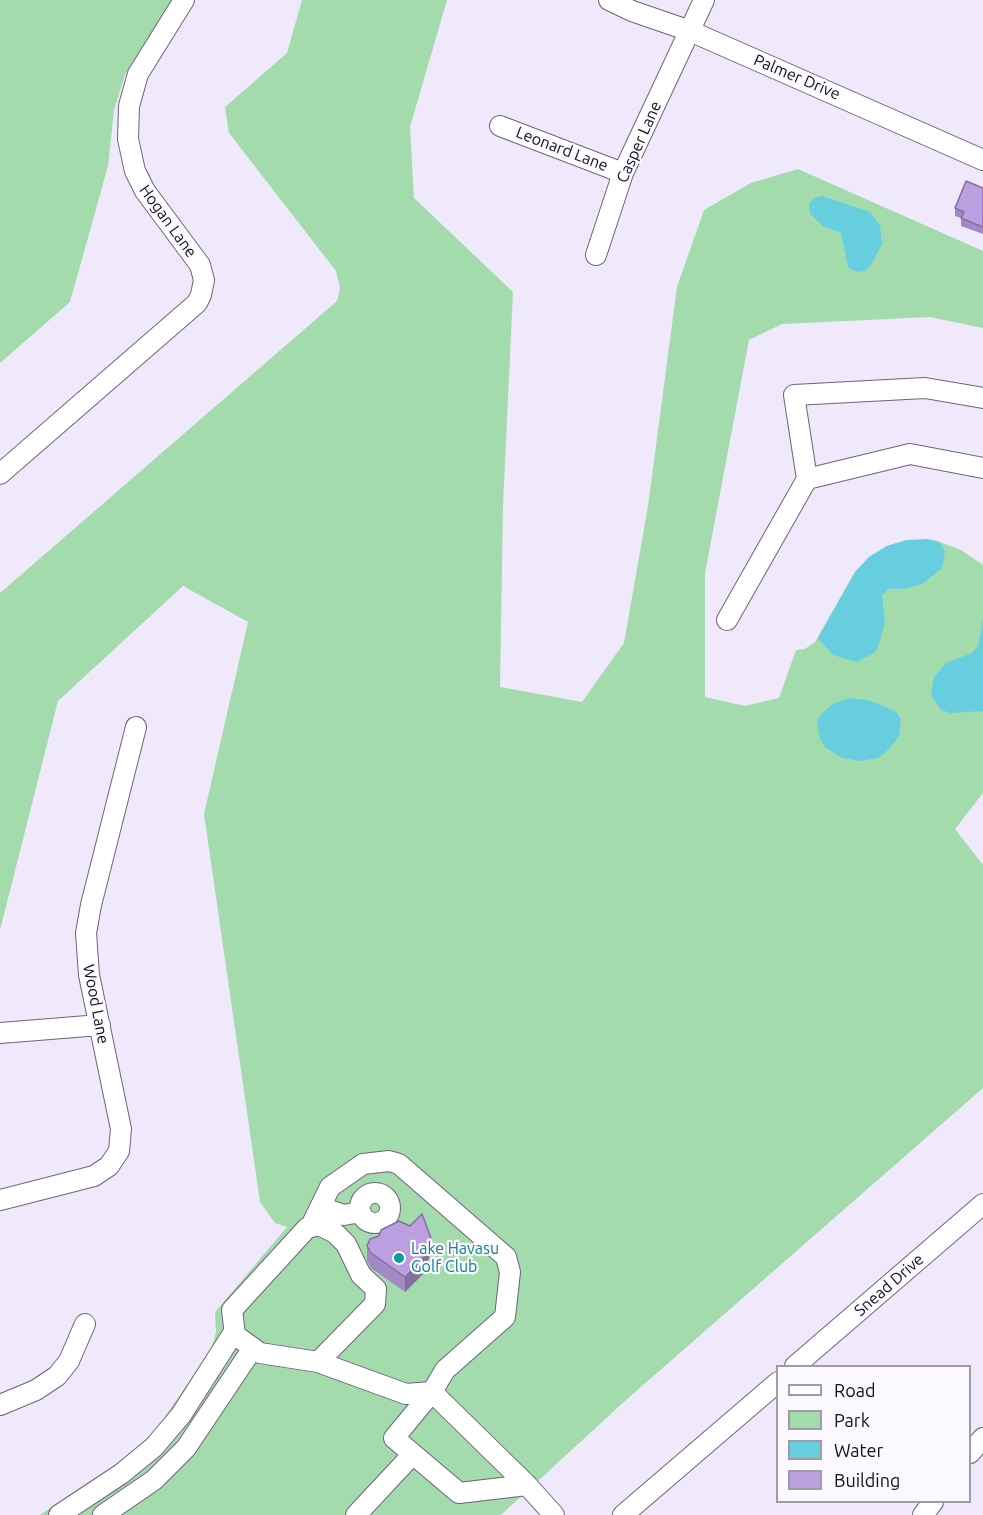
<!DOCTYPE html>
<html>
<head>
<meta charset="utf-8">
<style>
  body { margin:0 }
  #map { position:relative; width:983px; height:1515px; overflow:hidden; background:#f0e9fb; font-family:Ubuntu,sans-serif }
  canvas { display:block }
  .legend { position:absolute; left:776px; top:1365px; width:195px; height:138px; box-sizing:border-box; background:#fbf8ff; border:2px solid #9e9ba3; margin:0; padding:8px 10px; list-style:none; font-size:18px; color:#130f19 }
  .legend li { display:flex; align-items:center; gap:12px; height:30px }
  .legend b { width:30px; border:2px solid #9e9ba3 }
</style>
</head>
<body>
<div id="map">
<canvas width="983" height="1515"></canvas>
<ul class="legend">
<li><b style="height:8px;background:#fff"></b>Road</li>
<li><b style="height:16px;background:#a3dbad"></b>Park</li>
<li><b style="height:16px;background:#66cedf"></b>Water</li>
<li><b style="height:16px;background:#bc9fe1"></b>Building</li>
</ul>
</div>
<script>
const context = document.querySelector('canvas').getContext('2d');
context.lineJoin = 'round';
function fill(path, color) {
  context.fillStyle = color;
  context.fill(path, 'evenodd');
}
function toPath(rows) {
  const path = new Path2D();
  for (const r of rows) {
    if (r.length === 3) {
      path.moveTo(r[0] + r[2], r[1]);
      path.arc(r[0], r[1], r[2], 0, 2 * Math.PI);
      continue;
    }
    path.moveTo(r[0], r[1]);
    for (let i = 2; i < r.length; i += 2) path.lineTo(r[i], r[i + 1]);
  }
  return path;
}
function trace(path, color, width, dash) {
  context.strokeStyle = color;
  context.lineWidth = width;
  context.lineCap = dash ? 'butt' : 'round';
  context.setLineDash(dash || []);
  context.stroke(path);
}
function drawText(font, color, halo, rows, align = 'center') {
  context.font = font + ' Ubuntu,sans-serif';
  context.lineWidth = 4.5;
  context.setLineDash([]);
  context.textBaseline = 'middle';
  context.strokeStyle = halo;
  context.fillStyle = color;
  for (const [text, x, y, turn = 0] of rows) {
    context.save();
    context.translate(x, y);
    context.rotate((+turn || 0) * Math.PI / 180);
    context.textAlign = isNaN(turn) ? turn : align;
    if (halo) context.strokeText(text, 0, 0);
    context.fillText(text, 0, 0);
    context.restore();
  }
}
const green = toPath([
  [0,0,172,0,125,75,114,110,108,166,70,302,0,363],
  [302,0,447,0,410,127,414,198,513,292,503,505,500,687,582,702,624,643,648,506,677,287,704,210,751,183,798,169,983,251,983,328,930,317,782,324,749,340,705,573,705,697,745,706,779,698,796,650,805,649,815,642,855,572,869,557,887,546,907,540,935,540,961,550,983,565,983,793,955,829,983,865,983,1088,626,1400,501,1515,40,1515,130,1455,157,1428,211,1350,216,1332,215,1312,287,1227,275,1223,260,1202,204,814,248,622,183,586,58,701,0,930,0,593,337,301,340,288,336,271,229,133,225,107,287,53]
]);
const water = toPath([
  [822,196,870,212,880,226,882,244,870,267,864,271,856,272,848,267,841,233,823,226,810,214,809,204,814,198],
  [928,539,940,543,945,551,942,568,922,584,905,589,888,589,882,595,885,622,878,648,872,654,857,662,833,655,818,638,855,572,869,557,887,546,907,540],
  [983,620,983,711,951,713,941,710,931,695,934,677,946,663,972,653,978,646],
  [849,698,867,700,881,705,896,712,901,719,899,736,888,750,878,758,859,761,840,757,825,747,820,739,817,722,820,715,833,704]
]);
const minor = toPath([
  [609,0,632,11,690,31,983,160],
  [500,126,623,173],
  [596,255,623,173,704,0],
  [0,474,197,303,201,295,204,280,200,265,145,191,135,171,128,139,129,106,138,74,184,0],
  [807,479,794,395,925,388,983,398],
  [807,479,910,454,983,468],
  [727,620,807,479],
  [0,1033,100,1025],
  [375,1208,15],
  [0,1200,94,1176,109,1166,119,1151,121,1129,89,975,86,933,91,905,136,727],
  [320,1207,344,1215,360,1212],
  [319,1225,335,1233,346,1244,361,1275,376,1289,375,1304,318,1362,260,1353,235,1335,232,1310,307,1228,319,1225],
  [311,1226,330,1187,363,1164,389,1161,399,1164,506,1257,510,1272,505,1317,445,1370,432,1392,527,1485,554,1515],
  [318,1362,406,1394,432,1392],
  [795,1366,983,1204],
  [432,1392,394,1438,459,1493,527,1485],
  [0,1405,36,1390,57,1376,69,1361,85,1324],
  [970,1453,983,1438],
  [59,1515,121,1474,154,1447,181,1415,234,1332],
  [103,1515,154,1480,186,1448,253,1348],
  [356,1515,413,1454],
  [623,1515,778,1382],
  [923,1515,933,1502]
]);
const wall = toPath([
  [983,188,983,234,961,226,961,218,955,216,955,208],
  [367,1246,431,1253,422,1275,405,1292,371,1268,367,1261]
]);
const shadedWall = toPath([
  [431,1238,431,1253,422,1275,405,1292,405,1277]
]);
const building = toPath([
  [966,181,983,188,983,227,961,218,964,212,955,208,966,181],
  [422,1214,431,1238,422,1260,405,1277,371,1253,367,1246,370,1239,379,1236,381,1230,399,1221,410,1226,422,1214]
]);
const markers = [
  [399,1258,6,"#0f9aa8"]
];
const streetNames = [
  ["Palmer Drive",797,77,23],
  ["Casper Lane",639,142,-66],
  ["Leonard Lane",562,149,21],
  ["Hogan Lane",168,221,54],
  ["Wood Lane",96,1004,79],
  ["Snead Drive",889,1285,-41]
];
const cultureNames = [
  ["Lake Havasu",411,1249],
  ["Golf Club",411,1267]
];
fill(green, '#a3dbad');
fill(water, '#66cedf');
trace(minor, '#6e637d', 22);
trace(minor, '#fff', 20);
fill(wall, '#a289c2');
fill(shadedWall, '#846f9e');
fill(building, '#bc9fe1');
trace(building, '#846f9e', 1.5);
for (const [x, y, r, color] of markers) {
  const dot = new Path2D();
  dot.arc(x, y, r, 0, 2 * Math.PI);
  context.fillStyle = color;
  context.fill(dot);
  trace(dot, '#fbf8ff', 2);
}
drawText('16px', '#130f19', '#fbf8ff', streetNames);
drawText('16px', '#0d838f', '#fbf8ff', cultureNames, 'left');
</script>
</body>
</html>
